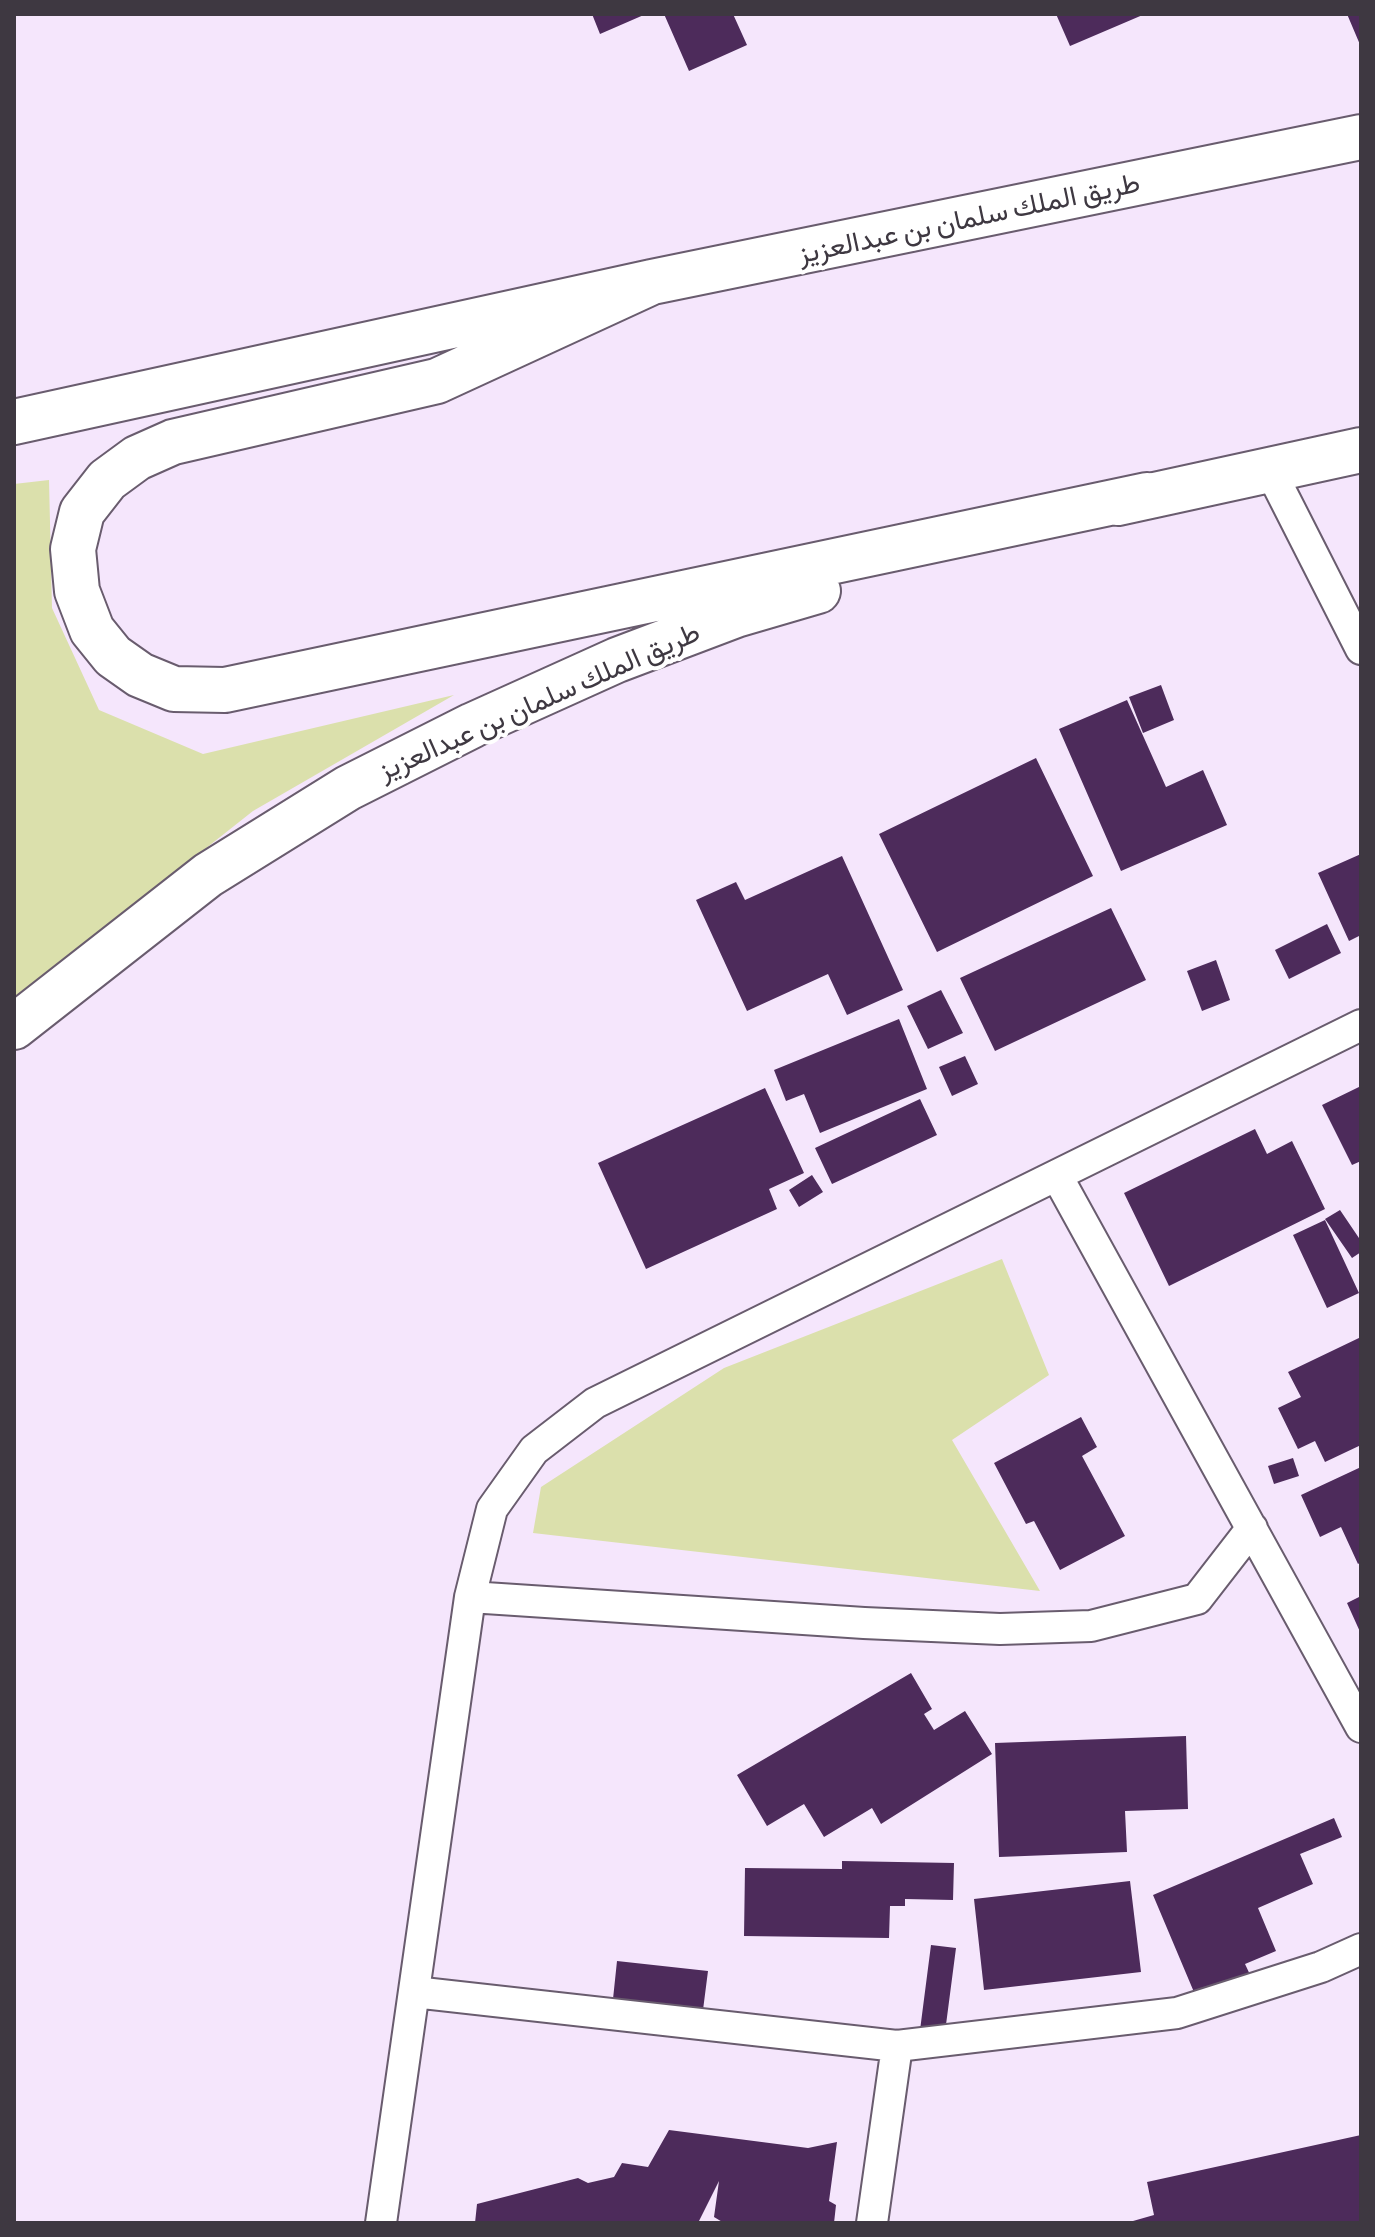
<!DOCTYPE html>
<html>
<head>
<meta charset="utf-8">
<style>
  body { margin:0 }
  #map { position:relative; width:1375px; height:2237px; overflow:hidden; background:#f5e6fc; font-family:Commissioner,sans-serif }
  canvas { display:block }
  .frame { position:absolute; inset:0; border:16px solid #3e3841; pointer-events:none }
</style>
</head>
<body>
<div id="map">
<canvas width="1375" height="2237"></canvas>
<div class="frame"></div>
</div>
<script>
const context = document.querySelector('canvas').getContext('2d');
context.lineJoin = 'round';
function fill(path, color) {
  context.fillStyle = color;
  context.fill(path, 'evenodd');
}
function toPath(rows) {
  const path = new Path2D();
  for (const r of rows) {
    path.moveTo(r[0], r[1]);
    for (let i = 2; i < r.length; i += 2) path.lineTo(r[i], r[i + 1]);
  }
  return path;
}
function trace(path, color, width, dash) {
  context.strokeStyle = color;
  context.lineWidth = width;
  context.lineCap = dash ? 'butt' : 'round';
  context.setLineDash(dash || []);
  context.stroke(path);
}
function drawText(font, color, halo, rows, align = 'center') {
  context.font = font + ' Commissioner,Vazirmatn,sans-serif';
  context.lineWidth = 8;
  context.setLineDash([]);
  context.textBaseline = 'middle';
  context.strokeStyle = halo;
  context.fillStyle = color;
  for (const [text, x, y, turn = 0] of rows) {
    context.save();
    context.translate(x, y);
    context.rotate((+turn || 0) * Math.PI / 180);
    context.textAlign = isNaN(turn) ? turn : align;
    if (halo) context.strokeText(text, 0, 0);
    context.fillText(text, 0, 0);
    context.restore();
  }
}
const green = toPath([
  [49,480,52,608,99,710,203,754,454,695,253,811,14,1000,14,484],
  [1002,1259,1049,1375,952,1440,1040,1591,533,1533,541,1487,724,1368]
]);
const building = toPath([
  [592,14,646,14,600,34],
  [664,14,733,14,747,45,689,71],
  [1056,14,1145,14,1070,46],
  [1347,14,1361,14,1361,47],
  [1161,685,1174,720,1143,733,1129,697],
  [1127,700,1166,787,1203,770,1227,825,1121,871,1059,729],
  [1036,758,1093,876,937,952,879,834],
  [1361,854,1361,935,1349,941,1318,873],
  [842,856,903,990,847,1015,828,974,747,1011,696,900,736,882,745,900],
  [1111,908,1146,980,995,1051,960,978],
  [1327,924,1341,953,1289,979,1275,950],
  [1216,960,1230,1000,1202,1011,1187,971],
  [941,990,963,1033,928,1049,907,1006],
  [899,1019,927,1089,820,1133,804,1094,786,1101,774,1070],
  [965,1056,978,1084,952,1096,939,1067],
  [1361,1086,1361,1161,1352,1165,1322,1105],
  [765,1088,804,1173,769,1189,777,1209,646,1269,598,1163],
  [920,1099,937,1135,832,1184,815,1148],
  [1255,1129,1267,1154,1292,1141,1325,1209,1169,1286,1124,1193],
  [812,1175,823,1192,799,1207,789,1190],
  [1340,1210,1361,1241,1361,1252,1352,1258,1325,1219],
  [1325,1220,1359,1293,1327,1308,1293,1235],
  [1361,1337,1361,1445,1325,1462,1315,1441,1298,1449,1278,1408,1301,1397,1288,1372],
  [1081,1417,1097,1447,1082,1456,1125,1536,1060,1570,1034,1521,1026,1524,994,1463],
  [1293,1458,1299,1476,1274,1484,1268,1466],
  [1361,1467,1361,1562,1358,1564,1341,1527,1320,1537,1301,1495],
  [1361,1596,1361,1634,1347,1603],
  [911,1673,932,1709,924,1714,934,1730,965,1711,992,1754,881,1824,872,1808,824,1837,804,1804,767,1826,737,1775],
  [1186,1736,1188,1809,1125,1811,1127,1852,999,1857,995,1743],
  [1334,1818,1342,1837,1300,1854,1313,1884,1258,1908,1276,1951,1245,1964,1253,1981,1199,2004,1153,1895],
  [842,1861,954,1863,953,1900,905,1899,905,1906,890,1906,889,1938,744,1936,745,1868,842,1869],
  [1130,1881,1141,1972,984,1990,974,1899],
  [931,1945,956,1948,944,2040,919,2038],
  [617,1961,708,1971,703,2010,613,1999],
  [669,2130,808,2148,837,2142,829,2201,836,2205,834,2223,724,2223,714,2217,719,2181,698,2223,475,2223,477,2204,578,2178,588,2183,614,2177,622,2163,648,2167],
  [1361,2135,1361,2223,1126,2223,1154,2215,1147,2182]
]);
const minor = toPath([
  [1270,470,1361,649],
  [1057,1176,1361,1727],
  [470,1597,864,1623,1000,1629,1091,1626,1197,1599,1252,1528],
  [414,1992,897,2046,1177,2013,1321,1967,1361,1949],
  [381,2223,470,1597,492,1509,534,1450,595,1403,1361,1025],
  [872,2223,897,2046]
]);
const primary = toPath([
  [652,282,437,381,173,442,137,458,107,480,82,512,73,549,77,591,92,630,113,656,140,675,174,689,225,690,1147,495],
  [14,422,652,282,1361,137],
  [1118,503,1361,450],
  [14,1027,208,875,348,788,473,725,617,660,736,615,818,591]
]);
const streetNames = [
  ["طريق الملك سلمان بن عبدالعزيز",969,218,-12],
  ["طريق الملك سلمان بن عبدالعزيز",539,701,-24]
];
fill(green, '#dbe0ac');
fill(building, '#4d2b5b');
trace(minor, '#695c6e', 34);
trace(primary, '#695c6e', 48);
trace(minor, '#fff', 30);
trace(primary, '#fff', 44);
drawText('28px', '#3e3841', '#fff', streetNames);
</script>
</body>
</html>
